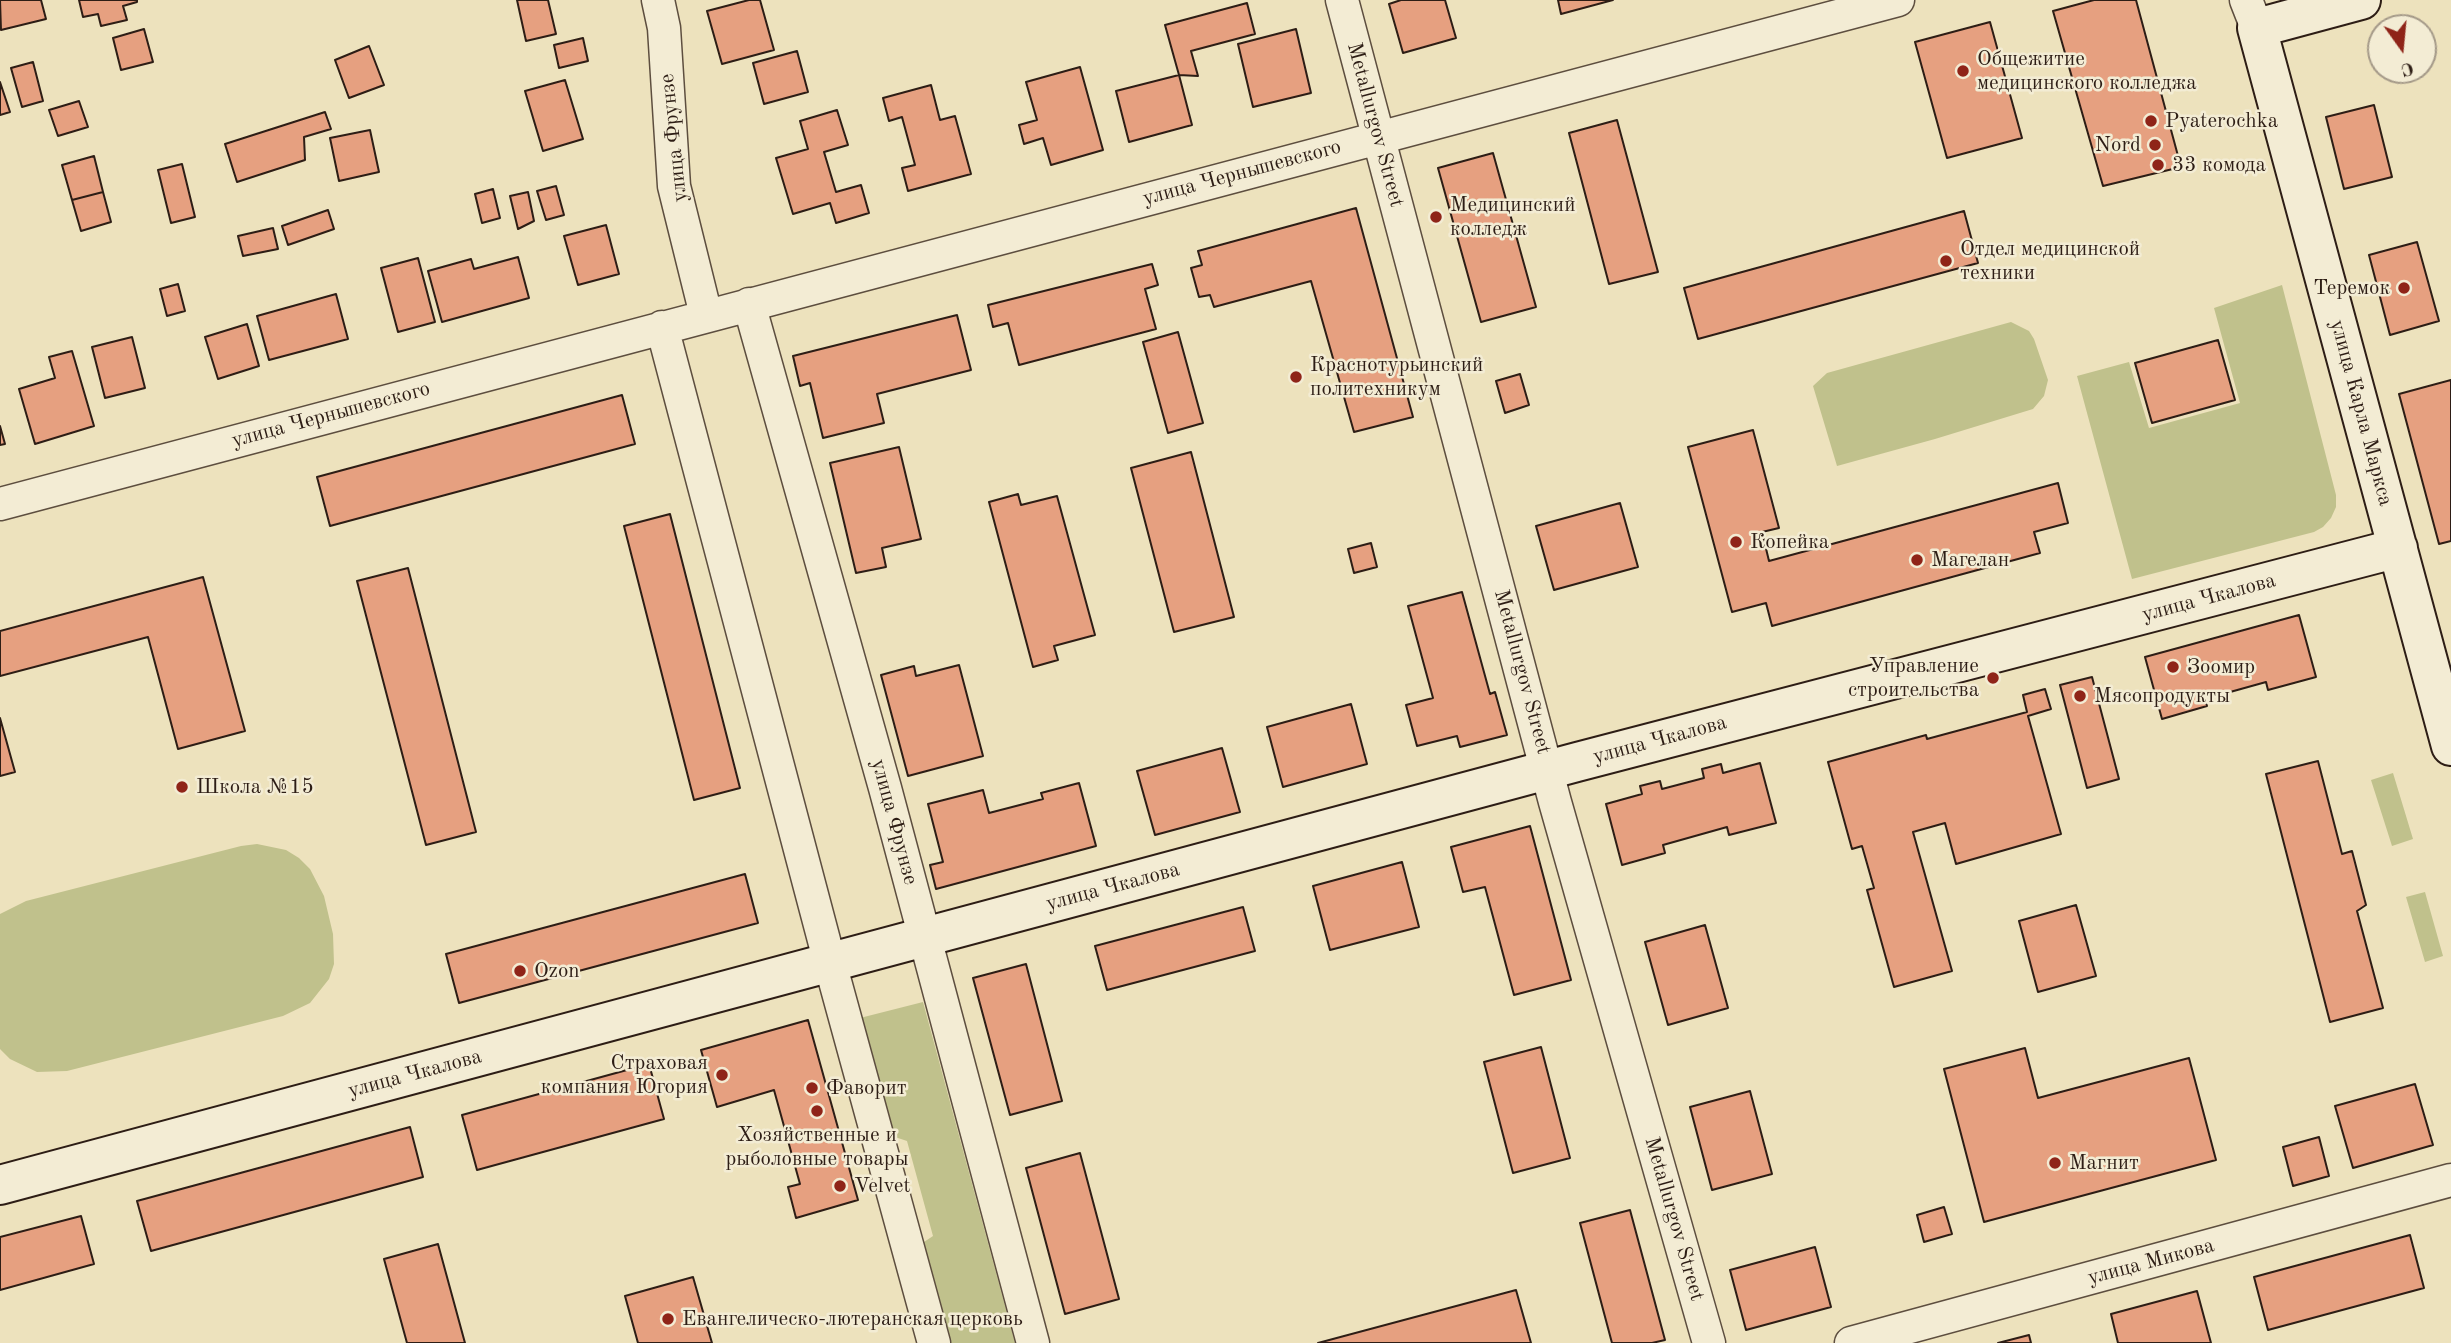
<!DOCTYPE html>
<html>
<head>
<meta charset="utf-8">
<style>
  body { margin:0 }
  #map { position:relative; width:2451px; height:1343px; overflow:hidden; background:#ede2bd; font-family:"Old Standard TT",serif }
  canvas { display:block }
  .north { position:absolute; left:2367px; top:14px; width:70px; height:70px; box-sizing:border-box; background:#f3ecd4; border:2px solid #a49988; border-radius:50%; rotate:165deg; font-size:19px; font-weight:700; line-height:28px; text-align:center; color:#2d1d15 }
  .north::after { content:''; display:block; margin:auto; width:24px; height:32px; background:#8f2418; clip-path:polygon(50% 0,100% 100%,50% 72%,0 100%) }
</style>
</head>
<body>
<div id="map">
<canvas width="2451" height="1343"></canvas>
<div class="north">С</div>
</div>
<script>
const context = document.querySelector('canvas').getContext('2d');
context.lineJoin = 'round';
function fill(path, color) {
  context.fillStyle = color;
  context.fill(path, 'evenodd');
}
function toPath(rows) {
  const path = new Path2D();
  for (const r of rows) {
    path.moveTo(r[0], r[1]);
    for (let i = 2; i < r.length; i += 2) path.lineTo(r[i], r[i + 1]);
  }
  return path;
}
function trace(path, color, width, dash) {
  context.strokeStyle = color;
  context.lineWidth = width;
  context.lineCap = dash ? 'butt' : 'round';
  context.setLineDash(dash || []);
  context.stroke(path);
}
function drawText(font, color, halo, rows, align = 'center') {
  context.font = font + ' "Old Standard TT",serif';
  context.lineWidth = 5;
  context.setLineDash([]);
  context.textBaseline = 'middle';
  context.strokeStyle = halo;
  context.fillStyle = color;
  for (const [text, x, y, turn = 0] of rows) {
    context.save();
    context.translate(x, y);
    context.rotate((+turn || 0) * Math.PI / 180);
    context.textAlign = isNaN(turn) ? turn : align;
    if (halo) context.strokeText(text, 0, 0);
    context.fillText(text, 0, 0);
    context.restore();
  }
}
const green = toPath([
  [2282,285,2336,495,2336,507,2331,518,2323,527,2314,532,2132,579,2077,376,2129,362,2149,428,2240,403,2214,308],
  [2011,322,2029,331,2034,339,2048,380,2044,396,2033,409,1935,439,1837,466,1813,386,1827,373],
  [2393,773,2413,839,2392,846,2371,780],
  [257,844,286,850,299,858,310,869,324,896,333,934,334,964,329,979,310,1003,283,1016,67,1071,37,1072,10,1059,0,1049,0,914,26,901,241,846],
  [2425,892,2443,956,2425,962,2406,897],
  [923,1002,1015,1343,943,1343,918,1246,933,1236,907,1141,889,1135,860,1018]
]);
const building = toPath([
  [0,0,41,0,46,19,1,30,0,0],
  [79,0,137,0,137,2,123,6,127,20,101,26,98,14,83,17,79,0],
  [517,0,548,0,556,34,526,41,517,0],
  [749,0,760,0,774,50,722,64,707,11,749,0],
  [1401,0,1445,0,1456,38,1403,53,1389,4,1401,0],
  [1558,0,1613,0,1561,14,1558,0],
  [2094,0,2136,0,2181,167,2103,186,2053,11,2094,0],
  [1247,3,1255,34,1191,51,1198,76,1179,75,1165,25,1247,3],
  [1990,22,2022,138,1947,158,1915,42,1990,22],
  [144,29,153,62,121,70,113,38,144,29],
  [1296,29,1311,93,1253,107,1238,44,1296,29],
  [583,38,588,61,559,68,554,45,583,38],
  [369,46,384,85,349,98,335,60,369,46],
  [797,51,808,92,764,104,753,63,797,51],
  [33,62,43,101,22,107,11,68,33,62],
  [1080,67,1103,150,1051,165,1043,138,1024,144,1019,125,1037,120,1026,82,1080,67],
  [1179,75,1192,125,1129,142,1116,91,1179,75],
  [565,80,583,139,543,151,525,91,565,80],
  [0,82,10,112,0,115,0,82],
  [931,85,940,120,955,116,971,174,908,191,902,168,915,165,902,117,889,121,883,98,931,85],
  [79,101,88,127,58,136,49,110,79,101],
  [2374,105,2392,177,2344,189,2326,117,2374,105],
  [837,110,848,145,824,152,836,192,861,185,869,213,836,223,830,203,793,214,776,158,808,149,800,121,837,110],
  [325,112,331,129,304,137,305,160,237,182,225,144,325,112],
  [1617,120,1658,272,1609,284,1569,133,1617,120],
  [370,130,379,172,339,181,330,138,370,130],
  [1493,153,1536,307,1481,322,1438,168,1493,153],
  [94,156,103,192,72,200,62,165,94,156],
  [182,164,195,217,171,223,158,170,182,164],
  [556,186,564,215,546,220,537,191,556,186],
  [493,189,500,218,482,223,475,194,493,189],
  [103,192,111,222,81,231,72,200,103,192],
  [528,192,534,221,518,229,510,196,528,192],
  [1356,208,1413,417,1354,432,1311,281,1214,307,1210,295,1199,297,1191,268,1202,265,1198,251,1356,208],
  [328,210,334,229,288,245,282,226,328,210],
  [1964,211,1978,263,1698,339,1684,288,1964,211],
  [606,225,619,274,578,285,564,236,606,225],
  [273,228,278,249,243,256,238,236,273,228],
  [2417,242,2439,321,2390,335,2369,255,2417,242],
  [518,257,529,298,442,322,428,271,471,259,474,269,518,257],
  [418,258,435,322,398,332,381,268,418,258],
  [1152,264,1158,285,1145,289,1156,329,1019,365,1008,323,993,327,988,305,1152,264],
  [178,284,185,311,167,316,160,289,178,284],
  [336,294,348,339,269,360,257,316,336,294],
  [957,315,971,370,877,394,884,423,823,438,810,383,800,386,793,356,957,315],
  [247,324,259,366,218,379,205,337,247,324],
  [1178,332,1203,423,1168,433,1143,342,1178,332],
  [132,337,145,388,105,398,92,347,132,337],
  [2218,340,2235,400,2152,423,2135,363,2218,340],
  [72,351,94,426,35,444,19,389,55,378,49,357,72,351],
  [1520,374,1529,405,1505,413,1496,381,1520,374],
  [2451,380,2451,541,2439,544,2399,394,2451,380],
  [622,395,635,444,330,526,317,477,622,395],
  [0,426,5,444,0,445,0,426],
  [1753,430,1779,528,1762,532,1769,561,2058,483,2068,523,2034,532,2040,553,1772,626,1766,603,1732,612,1688,447,1753,430],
  [899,447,921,539,882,548,886,567,856,573,830,463,899,447],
  [1191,452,1234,617,1174,632,1131,468,1191,452],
  [1018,494,1021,505,1057,496,1095,635,1054,646,1058,660,1033,667,989,502,1018,494],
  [1620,503,1638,567,1554,590,1536,526,1620,503],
  [670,514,740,788,694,800,624,526,670,514],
  [1371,543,1377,567,1354,573,1348,549,1371,543],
  [408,568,476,832,426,845,357,581,408,568],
  [203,577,245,731,178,749,148,637,0,676,0,631,203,577],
  [1462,592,1490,694,1495,692,1507,735,1460,747,1457,736,1417,746,1406,705,1433,698,1408,606,1462,592],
  [2299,615,2316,677,2268,690,2266,682,2205,699,2207,706,2162,719,2145,657,2299,615],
  [959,665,983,756,908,776,881,675,914,666,916,676,959,665],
  [2092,677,2119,779,2087,788,2060,685,2092,677],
  [2045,689,2051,709,2028,716,2061,834,1956,864,1945,823,1913,832,1952,971,1894,987,1867,890,1874,888,1862,846,1852,849,1828,762,1926,735,1927,739,2027,712,2023,695,2045,689],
  [1351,704,1367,764,1283,787,1267,727,1351,704],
  [0,718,15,772,0,776,0,718],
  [1222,748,1240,812,1155,835,1137,771,1222,748],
  [2318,761,2342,854,2352,851,2366,905,2357,911,2383,1008,2330,1022,2266,774,2318,761],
  [1760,763,1776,823,1729,835,1727,827,1663,845,1665,853,1622,865,1606,804,1642,794,1640,786,1660,781,1662,789,1704,778,1702,769,1721,764,1723,773,1760,763],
  [1079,783,1096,846,936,889,930,865,943,862,928,804,983,790,989,813,1043,799,1041,793,1079,783],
  [1530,826,1571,980,1514,995,1485,887,1463,892,1451,847,1530,826],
  [1402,862,1419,927,1330,950,1313,886,1402,862],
  [745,874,758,923,459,1003,446,954,745,874],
  [2076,905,2096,976,2038,992,2019,921,2076,905],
  [1243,907,1255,951,1107,990,1095,946,1243,907],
  [1705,925,1728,1008,1668,1025,1645,942,1705,925],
  [1026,964,1062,1101,1010,1115,973,978,1026,964],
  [808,1020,858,1200,796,1218,788,1187,800,1184,774,1090,717,1107,701,1050,808,1020],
  [1541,1047,1570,1158,1513,1173,1484,1062,1541,1047],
  [2025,1048,2038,1098,2189,1058,2216,1160,1984,1222,1944,1069,2025,1048],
  [649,1064,664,1119,477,1170,462,1115,649,1064],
  [2415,1084,2433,1145,2353,1168,2335,1106,2415,1084],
  [1750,1091,1772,1174,1712,1190,1690,1107,1750,1091],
  [410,1127,423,1177,151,1251,137,1201,410,1127],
  [2319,1137,2329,1176,2293,1186,2283,1147,2319,1137],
  [1080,1153,1119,1299,1065,1314,1026,1168,1080,1153],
  [1944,1207,1952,1234,1924,1242,1917,1215,1944,1207],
  [1630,1210,1665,1340,1652,1343,1612,1343,1580,1223,1630,1210],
  [81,1216,94,1264,0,1290,0,1237,81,1216],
  [2410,1235,2424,1288,2268,1330,2254,1277,2410,1235],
  [438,1244,465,1343,407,1343,384,1259,438,1244],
  [1815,1247,1831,1307,1746,1330,1730,1270,1815,1247],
  [693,1277,712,1343,638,1343,625,1296,693,1277],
  [1516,1290,1531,1343,1318,1343,1516,1290],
  [2197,1291,2211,1343,2118,1343,2111,1314,2197,1291],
  [2029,1335,2031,1343,1998,1343,2029,1335]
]);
const minor = toPath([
  [658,0,664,28,674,186,706,315],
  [1342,0,1555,802,1709,1343],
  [2246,0,2257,28],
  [749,304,885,788,1033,1343],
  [662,327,830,963,934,1343],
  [0,504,1898,0],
  [1851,1343,2451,1180]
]);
const secondary = toPath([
  [2361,0,2257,28,2451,746],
  [0,1185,1577,762,2398,548]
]);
const markers = [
  [1963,71,7,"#8f2418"],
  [2151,121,7,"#8f2418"],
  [2155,145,7,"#8f2418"],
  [2158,165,7,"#8f2418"],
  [1436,217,7,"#8f2418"],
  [1946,261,7,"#8f2418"],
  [2404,288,7,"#8f2418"],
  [1296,377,7,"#8f2418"],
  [1736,542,7,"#8f2418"],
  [1917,560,7,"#8f2418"],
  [2173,667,7,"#8f2418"],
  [1993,678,7,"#8f2418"],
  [2080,696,7,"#8f2418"],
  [182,787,7,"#8f2418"],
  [520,971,7,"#8f2418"],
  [722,1075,7,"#8f2418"],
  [812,1088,7,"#8f2418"],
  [817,1111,7,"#8f2418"],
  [2055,1163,7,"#8f2418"],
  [840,1186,7,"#8f2418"],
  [668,1319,7,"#8f2418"]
];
const poiNames = [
  ["Общежитие",1977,59],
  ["медицинского колледжа",1977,83],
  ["Pyaterochka",2165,121],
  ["Nord",2141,145,"right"],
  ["33 комода",2172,165],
  ["Медицинский",1450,205],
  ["колледж",1450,229],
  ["Отдел медицинской",1960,249],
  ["техники",1960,273],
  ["Теремок",2390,288,"right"],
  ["Краснотурьинский",1310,365],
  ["политехникум",1310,389],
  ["Копейка",1750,542],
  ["Магелан",1931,560],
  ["Управление",1979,666,"right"],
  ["строительства",1979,690,"right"],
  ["Зоомир",2187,667],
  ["Мясопродукты",2094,696],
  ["Школа №15",196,787],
  ["Ozon",534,971],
  ["Страховая",708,1063,"right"],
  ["компания Югория",708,1087,"right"],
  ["Фаворит",826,1088],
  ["Хозяйственные и",817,1135,"center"],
  ["рыболовные товары",817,1159,"center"],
  ["Магнит",2069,1163],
  ["Velvet",854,1186],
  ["Евангелическо-лютеранская церковь",682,1319]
];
const streetNames = [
  ["Metallurgov Street",1375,125,75],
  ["улица Фрунзе",674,138,-96],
  ["улица Чернышевского",1242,173,-15],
  ["улица Карла Маркса",2361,413,75],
  ["улица Чернышевского",331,415,-15],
  ["улица Чкалова",2209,598,-15],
  ["Metallurgov Street",1522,672,75],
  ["улица Чкалова",1660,740,-15],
  ["улица Фрунзе",894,822,75],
  ["улица Чкалова",1113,887,-15],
  ["улица Чкалова",415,1074,-15],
  ["Metallurgov Street",1674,1219,74],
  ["улица Микова",2151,1262,-15]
];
fill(green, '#c0c18c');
fill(building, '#e6a080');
trace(building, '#2d1d15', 2);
trace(minor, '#5d4e3f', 35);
trace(secondary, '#2d1d15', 42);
trace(minor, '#f3ecd4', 32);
trace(secondary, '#f3ecd4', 38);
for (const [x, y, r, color] of markers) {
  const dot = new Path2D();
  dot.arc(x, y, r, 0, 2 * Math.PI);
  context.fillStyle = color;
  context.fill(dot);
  trace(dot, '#f3ecd4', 2.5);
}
drawText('21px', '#2d1d15', '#f3ecd4', poiNames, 'left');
drawText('21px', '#2d1d15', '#f3ecd4', streetNames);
</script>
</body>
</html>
